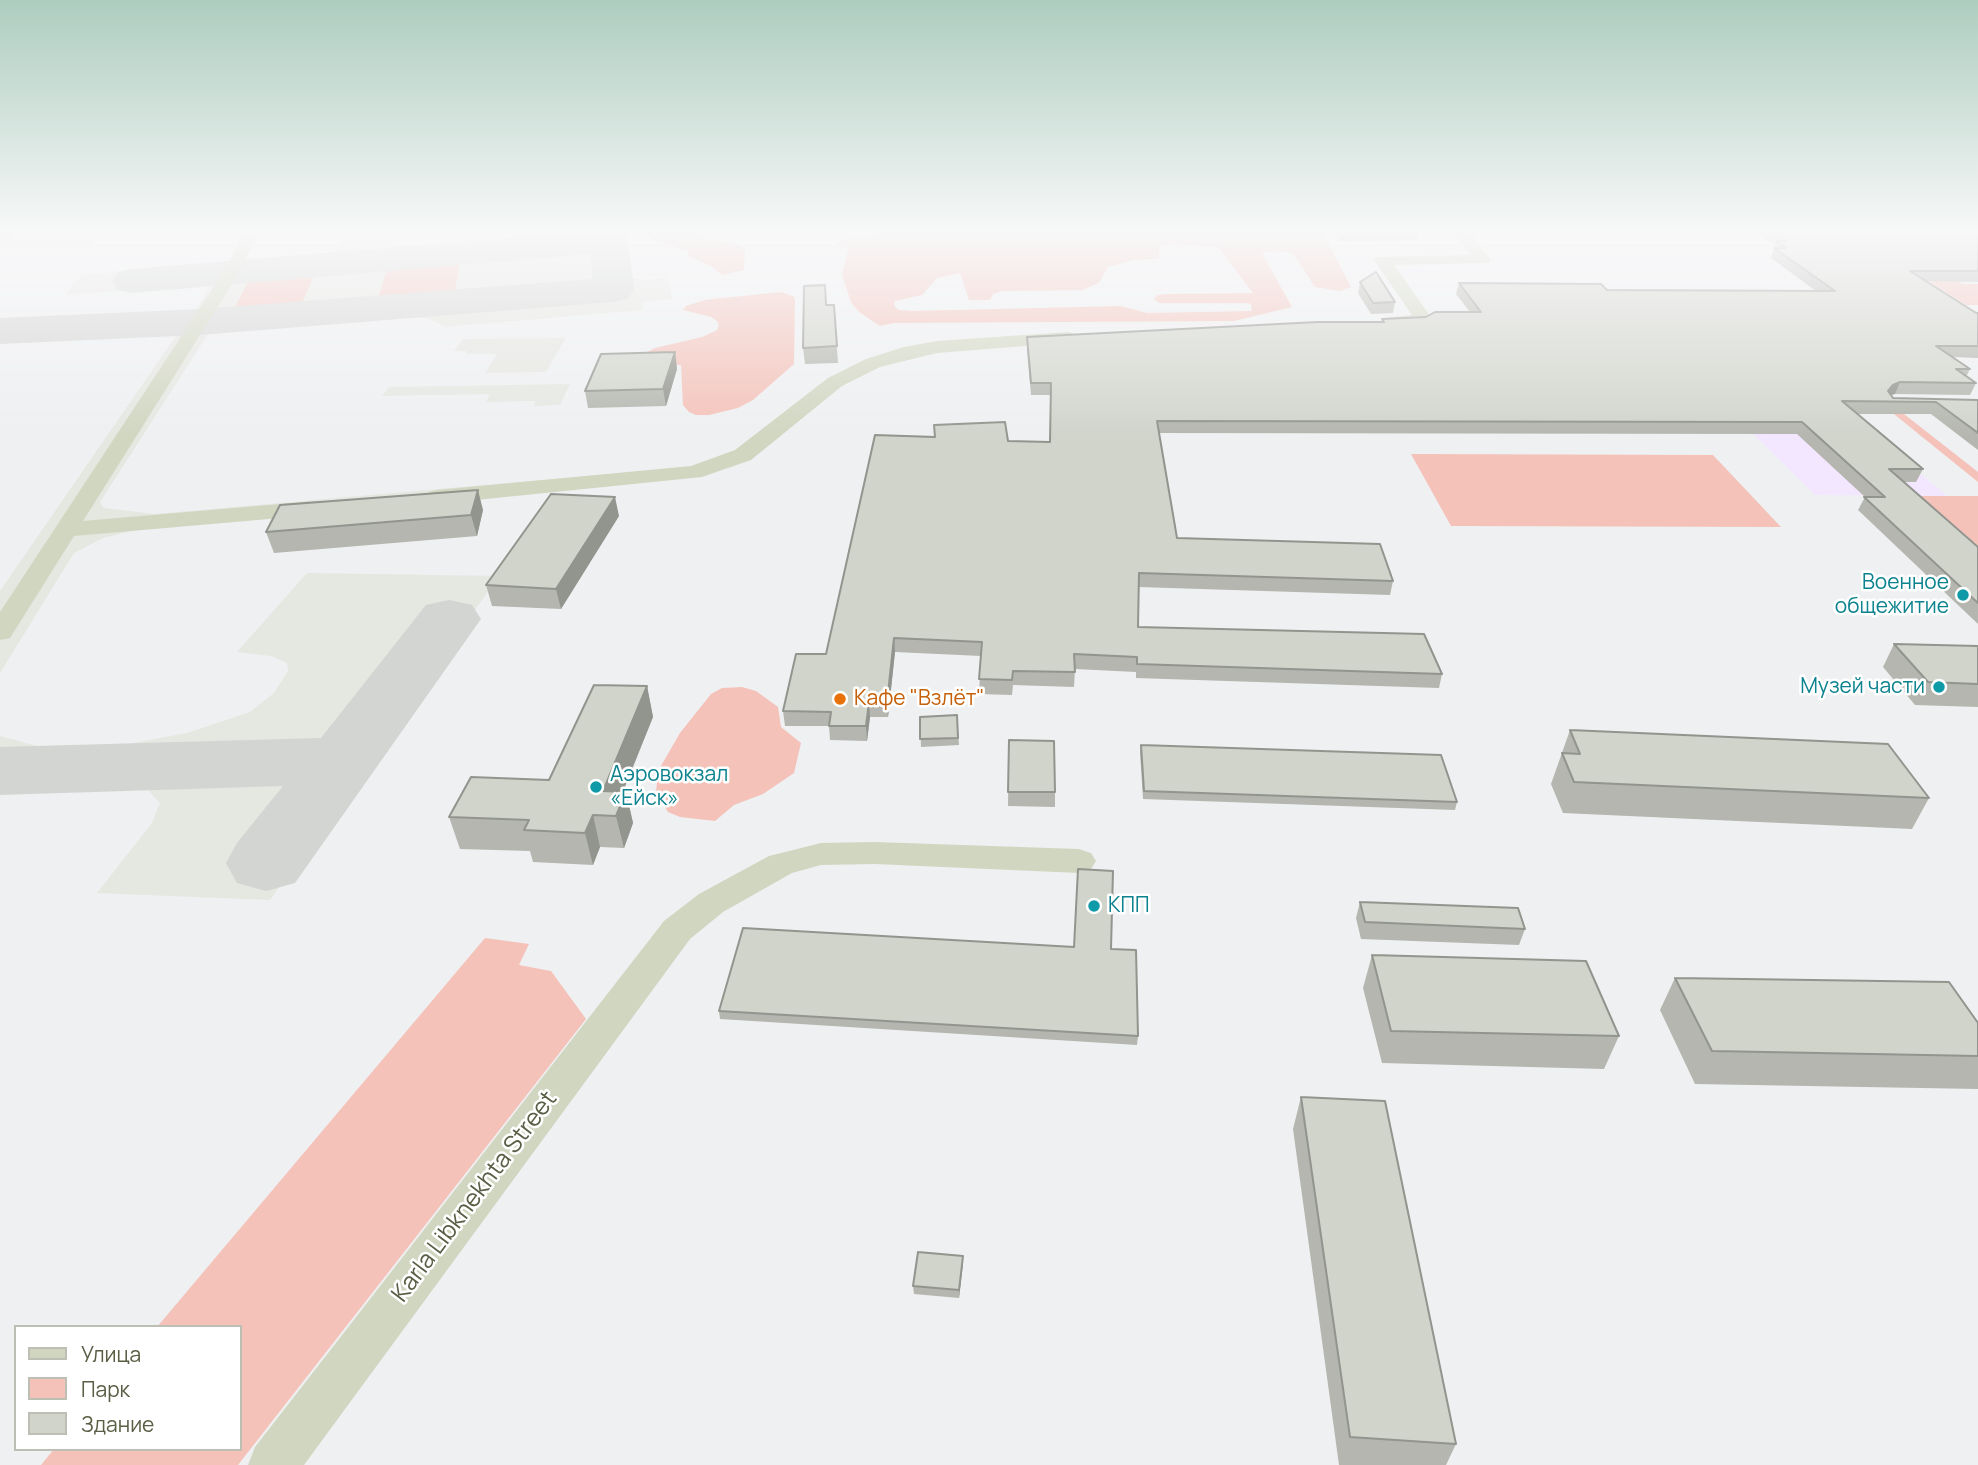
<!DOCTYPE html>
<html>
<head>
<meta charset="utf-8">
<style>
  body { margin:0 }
  #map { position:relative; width:1978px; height:1465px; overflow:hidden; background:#eff0f2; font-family:Manrope,sans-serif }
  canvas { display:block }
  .legend { position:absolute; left:14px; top:1325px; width:228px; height:126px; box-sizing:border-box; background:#fff; border:2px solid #bdbfb5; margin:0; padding:9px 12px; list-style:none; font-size:21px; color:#595f45 }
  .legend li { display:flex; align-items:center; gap:14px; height:35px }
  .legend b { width:35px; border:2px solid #bdbfb5 }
</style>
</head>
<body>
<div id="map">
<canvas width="1978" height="1465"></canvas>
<ul class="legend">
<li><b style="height:9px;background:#d1d6c1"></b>Улица</li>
<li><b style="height:19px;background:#f4c2b9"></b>Парк</li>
<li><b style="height:19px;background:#d1d4cb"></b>Здание</li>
</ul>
</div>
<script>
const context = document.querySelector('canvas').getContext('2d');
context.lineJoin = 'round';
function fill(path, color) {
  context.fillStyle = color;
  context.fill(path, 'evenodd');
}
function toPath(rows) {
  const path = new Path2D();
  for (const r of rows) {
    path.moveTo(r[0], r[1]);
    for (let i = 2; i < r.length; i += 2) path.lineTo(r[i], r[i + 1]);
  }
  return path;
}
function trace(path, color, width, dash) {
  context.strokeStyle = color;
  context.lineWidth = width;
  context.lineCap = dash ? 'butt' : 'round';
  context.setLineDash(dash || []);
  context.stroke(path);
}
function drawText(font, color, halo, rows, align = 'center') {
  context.font = font + ' Manrope,sans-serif';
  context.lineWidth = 5;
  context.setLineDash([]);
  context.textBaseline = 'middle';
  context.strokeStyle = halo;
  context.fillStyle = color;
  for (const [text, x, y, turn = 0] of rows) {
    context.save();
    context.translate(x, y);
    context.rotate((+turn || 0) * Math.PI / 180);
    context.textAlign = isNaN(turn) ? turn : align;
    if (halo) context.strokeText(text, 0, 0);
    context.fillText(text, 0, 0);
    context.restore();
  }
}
const commercial = toPath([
  [1841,406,1947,496,1815,495,1753,434]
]);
const airport = toPath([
  [0,231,27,231,17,237,19,239,56,239,79,231,111,231,90,244,0,244],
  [345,231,430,231,398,241,367,246,362,258,460,250,470,245,579,234,626,231,630,277,642,280,668,278,672,299,642,302,643,310,445,327,430,319,405,316,212,328,100,502,104,508,155,514,575,477,140,529,103,538,74,553,0,673,0,591,182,327,0,336,0,326,192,317,214,277,135,283,129,290,65,295,82,275,144,270,141,276,217,270,220,265,246,264,256,267,331,261],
  [566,338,546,372,485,373,497,354,466,354,467,351,454,351,463,339],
  [570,384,560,405,534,406,535,401,486,402,490,394,382,396,389,387],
  [307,573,499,576,270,900,97,893,152,823,160,803,145,787,106,778,47,780,0,789,0,736,48,749,68,751,117,746,187,733,250,712,274,693,288,671,287,663,271,656,237,652]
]);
const green = toPath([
  [642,231,690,231,705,238,740,245,745,251,744,270,722,275,711,266,688,256,688,251,655,241],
  [866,231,1322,231,1351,287,1340,291,1315,287,1295,256,1290,252,1271,251,1264,252,1263,255,1292,307,1234,321,894,323,880,326,859,312,851,302,842,275,848,248,836,246,842,238,886,237],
  [1169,244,1218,247,1253,293,1167,294,1157,295,1154,299,1159,303,1247,303,1251,304,1252,311,1147,313,1121,306,912,311,899,310,894,306,895,301,922,295,937,278,960,273,969,300,990,300,993,294,1002,291,1082,290,1099,283,1108,267,1133,260,1159,259,1160,246],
  [461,256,455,290,407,304,376,306,389,262],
  [1900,263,1940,270,1963,284,1978,284,1978,305,1966,305],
  [317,269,298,312,243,316,233,311,252,274],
  [781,292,793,296,795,300,794,364,753,400,738,408,709,415,696,415,689,412,683,405,681,365,652,363,644,354,655,348,702,337,717,330,719,325,717,321,711,317,683,310,686,306,705,300],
  [1884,406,1895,407,1978,472,1978,482],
  [1411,454,1713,455,1781,527,1451,526],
  [1920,496,1978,496,1978,546],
  [742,687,756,691,778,707,781,727,801,743,794,773,763,794,734,805,715,821,680,817,668,812,656,793,658,771,680,733,711,694,722,688],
  [485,938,529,944,519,965,551,971,586,1019,238,1465,41,1465,54,1449,240,1449,240,1327,157,1327]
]);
const taxiway = toPath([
  [587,231,616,231,622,233,628,241,634,290,628,299,613,302,200,335,0,344,0,318,200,309,592,279,591,254,132,293,118,290,112,281,118,272,132,269,587,231],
  [449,600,472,605,481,619,295,883,266,891,237,883,226,863,237,843,283,786,0,795,0,747,321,738,426,605,449,600]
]);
const minor = toPath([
  [245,231,260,231,239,273,83,521,315,501,323,503,327,508,323,513,315,515,74,536,10,638,0,640,0,612,223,273,245,231],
  [1452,231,1468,231,1491,260,1489,263,1394,265,1433,320,1424,325,1384,326,1381,322,1384,318,1412,315,1374,260,1376,257,1470,255,1452,231],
  [1068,332,1075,334,1077,338,1075,342,937,353,880,367,842,386,751,460,702,477,437,504,429,502,425,497,429,492,437,490,691,466,735,450,828,378,866,359,904,347,937,341,1068,332],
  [875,842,1079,849,1091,853,1096,861,1091,869,1079,873,875,864,821,865,792,873,723,912,690,939,304,1465,248,1465,255,1447,664,921,699,894,769,856,821,843,875,842]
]);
const wall = toPath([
  [0,231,18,231,9,237,0,237],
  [1333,231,1427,231,1427,235,1418,235,1417,240,1339,241],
  [1755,231,1978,231,1978,282,1927,281,1978,313,1978,358,1953,357,1970,369,1966,377,1976,383,1970,395,1895,394,1891,395,1893,398,1978,400,1978,450,1931,414,1856,414,1923,469,1916,482,1904,482,1978,547,1978,624,1858,510,1865,497,1797,434,1159,433,1177,538,1393,581,1390,595,1138,587,1138,627,1442,674,1439,688,1136,678,1136,672,1075,669,1074,687,1013,685,1012,695,979,694,981,656,895,652,888,717,870,717,867,741,830,740,829,726,785,726,783,711,826,654,934,437,934,425,1008,441,1050,442,1051,395,1031,395,1027,349,1027,337,1382,322,1382,319,1426,317,1470,312,1456,294,1459,283,1607,290,1816,291,1771,258,1775,245],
  [1360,282,1395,302,1393,313,1371,314,1358,293],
  [827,305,834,305,838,363,805,364,803,348],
  [675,352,677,369,666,406,588,408,585,391],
  [483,510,477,536,274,553,266,532],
  [619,516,561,609,492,606,486,585],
  [1894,644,1978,646,1978,707,1915,705,1883,667],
  [647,686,653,717,623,792,626,792,633,823,624,848,600,847,593,865,533,862,530,851,460,849,449,817,549,780],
  [957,715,959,745,921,747,920,717],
  [1570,730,1929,798,1912,829,1563,813,1551,784],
  [1009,740,1055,792,1055,807,1008,806],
  [1141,745,1457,802,1455,810,1143,799,1140,752],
  [1360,902,1525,929,1519,945,1361,939,1356,918],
  [1111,949,1138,1036,1137,1045,720,1019,719,1011],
  [1372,955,1619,1036,1604,1069,1382,1063,1363,988],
  [1675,978,1978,1023,1978,1089,1695,1084,1660,1010],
  [1301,1097,1456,1444,1446,1465,1339,1465,1293,1129],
  [963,1256,959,1298,914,1294,913,1286]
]);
const shadedWall = toPath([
  [7,231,18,231,9,237],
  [675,352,677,369,666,406,663,389],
  [1900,382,1895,394,1887,396,1882,403,1888,391,1893,385],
  [478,490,483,510,477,536,471,515],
  [615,497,619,516,561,609,556,589],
  [894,638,895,652,888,717,887,702],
  [647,686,653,717,613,816,603,791],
  [869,702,870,717,867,741,866,726],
  [626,792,633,823,624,848,616,816],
  [593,815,600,847,593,865,585,833],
  [963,1256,963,1264,959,1298,959,1290]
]);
const building = toPath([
  [1773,231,1978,231,1978,271,1910,271,1976,313,1978,313,1978,346,1936,346,1970,369,1956,369,1976,383,1900,382,1893,385,1888,391,1893,398,1978,400,1978,433,1936,402,1842,401,1923,469,1889,469,1978,547,1978,603,1864,497,1885,497,1802,422,1157,421,1177,538,1380,544,1393,581,1139,573,1138,627,1424,634,1442,674,1137,664,1137,657,1074,654,1075,672,1013,671,1012,680,979,679,982,642,894,638,887,702,869,702,866,726,829,726,831,712,783,711,796,654,826,654,875,435,935,437,934,425,1005,422,1008,441,1050,442,1051,383,1031,383,1027,337,1317,322,1384,322,1382,319,1426,317,1435,312,1481,312,1459,283,1601,284,1607,290,1835,291,1774,248,1786,248,1777,241,1787,241,1773,231],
  [1376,272,1395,302,1373,303,1360,282,1376,272],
  [825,285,826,305,834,305,837,346,803,348,804,286,825,285],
  [675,352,663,389,585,391,601,354,675,352],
  [478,490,471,515,266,532,280,505,478,490],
  [551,494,615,497,556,589,486,585,551,494],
  [1894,644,1978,646,1978,684,1928,682,1894,644],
  [594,685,647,686,603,791,626,792,616,816,593,815,585,833,524,830,529,820,449,817,471,777,549,780,594,685],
  [957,715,958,738,920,739,920,717,957,715],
  [1570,730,1888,744,1929,798,1574,782,1562,753,1580,754,1570,730],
  [1009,740,1054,741,1055,792,1008,792,1009,740],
  [1141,745,1441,755,1457,802,1144,791,1141,745],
  [1078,869,1113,871,1111,949,1136,950,1138,1036,719,1011,743,928,1074,947,1078,869],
  [1360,902,1518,908,1525,929,1365,922,1360,902],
  [1372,955,1586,961,1619,1036,1391,1031,1372,955],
  [1675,978,1949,982,1978,1023,1978,1056,1712,1051,1675,978],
  [1301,1097,1385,1101,1456,1444,1350,1437,1301,1097],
  [918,1252,963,1256,959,1290,913,1286,918,1252]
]);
const markers = [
  [1963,595,7,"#0f9aa8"],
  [1939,687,7,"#0f9aa8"],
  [840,699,7,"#e8710a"],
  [596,787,7,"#0f9aa8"],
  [1094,906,7,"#0f9aa8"]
];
const cultureNames = [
  ["Военное",1949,583],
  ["общежитие",1949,607],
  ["Музей части",1925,687],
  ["Аэровокзал",610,775,"left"],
  ["«Ейск»",610,799,"left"],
  ["КПП",1108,906,"left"]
];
const foodNames = [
  ["Кафе \"Взлёт\"",854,699]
];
const nearStreetnames = [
  ["Karla Libknekhta Street",475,1197,-53]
];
fill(commercial, '#f2e7fe');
fill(airport, '#e5e7e1');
fill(green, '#f4c2b9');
fill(taxiway, '#d3d5d2');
fill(minor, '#d1d6c1');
fill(wall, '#b4b6af');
fill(shadedWall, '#92948e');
fill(building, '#d1d4cb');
trace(building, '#92948e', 2);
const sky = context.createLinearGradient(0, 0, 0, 437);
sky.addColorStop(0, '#adcdbf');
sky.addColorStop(0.53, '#f8f8f9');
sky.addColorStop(1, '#f8f8f900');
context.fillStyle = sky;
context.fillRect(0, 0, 1978, 437);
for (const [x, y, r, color] of markers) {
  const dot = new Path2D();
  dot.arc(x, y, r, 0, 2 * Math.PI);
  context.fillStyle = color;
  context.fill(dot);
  trace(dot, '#fff', 2.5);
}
drawText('21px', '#0d838f', '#fff', cultureNames, 'right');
drawText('21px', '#c56008', '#fff', foodNames, 'left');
drawText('24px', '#595f45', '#fff', nearStreetnames);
</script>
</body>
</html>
